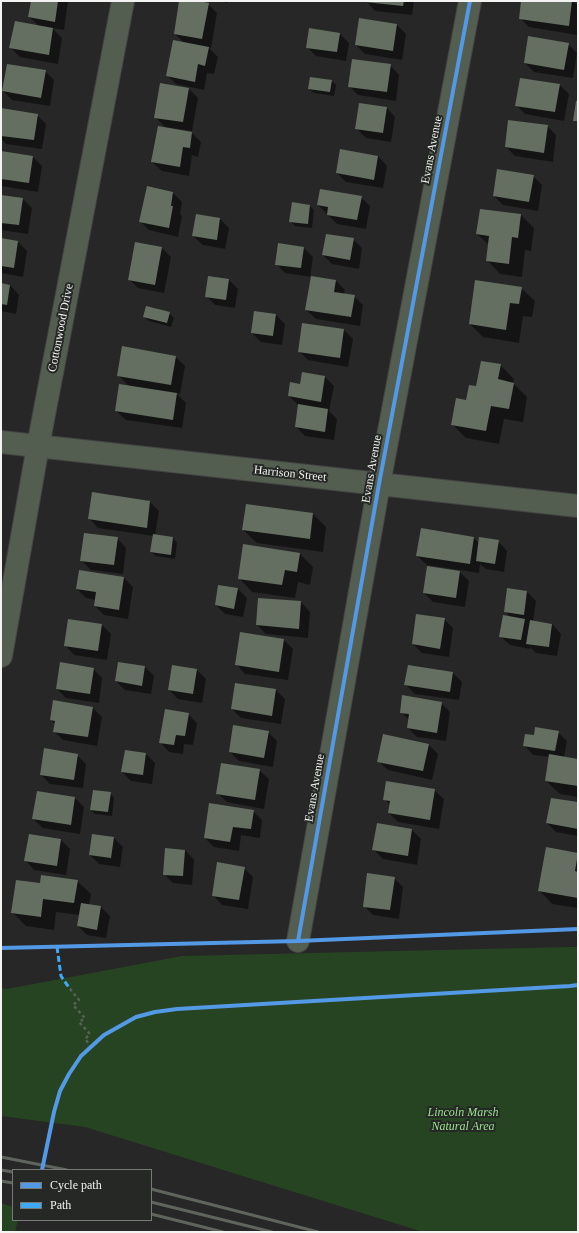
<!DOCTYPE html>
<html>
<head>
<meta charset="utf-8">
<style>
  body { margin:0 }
  #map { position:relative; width:579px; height:1233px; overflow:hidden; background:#262726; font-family:"Times New Roman",serif }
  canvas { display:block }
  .frame { position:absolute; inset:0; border:2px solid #f3f4f2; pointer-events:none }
  .legend { position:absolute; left:12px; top:1169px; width:140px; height:52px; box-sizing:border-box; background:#252825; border:1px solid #777a77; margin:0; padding:5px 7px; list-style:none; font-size:12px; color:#f3f4f2 }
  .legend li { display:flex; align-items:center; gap:8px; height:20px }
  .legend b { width:20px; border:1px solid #777a77 }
</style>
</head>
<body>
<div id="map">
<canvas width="579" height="1233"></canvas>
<div class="frame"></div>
<ul class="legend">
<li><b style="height:5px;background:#5399e6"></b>Cycle path</li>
<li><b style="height:5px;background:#3fa9f5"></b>Path</li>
</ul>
</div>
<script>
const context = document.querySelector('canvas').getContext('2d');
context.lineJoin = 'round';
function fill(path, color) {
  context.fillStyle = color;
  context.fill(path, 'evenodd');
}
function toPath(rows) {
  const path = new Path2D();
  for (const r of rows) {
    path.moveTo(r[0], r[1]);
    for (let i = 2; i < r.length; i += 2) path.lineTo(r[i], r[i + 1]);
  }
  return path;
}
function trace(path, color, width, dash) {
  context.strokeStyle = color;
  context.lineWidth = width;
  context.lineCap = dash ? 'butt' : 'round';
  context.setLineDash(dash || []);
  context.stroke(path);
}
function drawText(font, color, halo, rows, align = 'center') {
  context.font = font + ' "Times New Roman",serif';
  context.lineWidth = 4;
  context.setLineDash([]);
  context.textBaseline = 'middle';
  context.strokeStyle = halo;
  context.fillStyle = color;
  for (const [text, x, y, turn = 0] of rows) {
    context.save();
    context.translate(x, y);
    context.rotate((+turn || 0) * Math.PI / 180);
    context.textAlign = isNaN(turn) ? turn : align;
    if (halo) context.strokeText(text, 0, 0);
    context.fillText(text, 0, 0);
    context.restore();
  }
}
const green = toPath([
  [568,947,578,947,578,1232,423,1232,85,1127,1,1116,1,988,7,989,182,956],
  [1,1203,13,1207,13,1220,18,1220,15,1232,1,1232]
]);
const shadow = toPath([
  [32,1,68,1,64,30,52,28,62,38,58,64,20,57,11,48,39,26,29,17],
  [180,1,192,1,208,4,217,13,211,48,208,47,218,57,214,74,207,73,204,90,176,84,167,75,184,43,175,34],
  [218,1,228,1,228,3],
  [366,1,414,1,412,15,375,11],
  [522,1,573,1,578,6,577,35,529,27,520,18],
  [360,19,397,25,406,34,402,60,365,54,356,45],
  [340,34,349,43,346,61,316,56,307,47],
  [568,44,577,53,573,78,534,72,525,63],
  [390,65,399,75,396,101,358,95,349,86],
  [45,71,54,80,50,106,12,100,3,91],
  [332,81,336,85,334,96,314,93,309,89],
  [560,85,569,94,564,121,525,114,516,105],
  [189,89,198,98,192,131,165,127,155,117],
  [386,107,395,117,391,142,366,138,357,129],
  [1,109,37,115,46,124,42,149,6,144,1,139],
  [547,126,556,135,553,162,515,156,506,147],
  [192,133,201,142,198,157,192,155,189,176,162,171,152,162],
  [1,152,33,157,42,166,38,192,1,186],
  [378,156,387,166,383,188,346,182,337,173],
  [533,176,542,185,538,211,503,205,494,196],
  [147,187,173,193,182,202,180,214,182,216,178,237,149,230,140,221],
  [1,196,23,199,32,208,28,234,1,230],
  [361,197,370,206,366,229,337,224,318,205],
  [293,203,310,206,314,210,312,228,295,226,290,221],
  [521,215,534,228,531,251,525,250,522,277,500,274,487,260,489,245,477,234],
  [220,219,229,228,225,249,203,245,193,236],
  [1,239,18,242,27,251,23,277,1,273],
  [353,239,362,248,359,269,332,264,323,255],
  [162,248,171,257,164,293,138,288,129,279],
  [304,248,313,257,310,277,336,281,345,290,344,294,354,296,363,305,360,326,316,319,306,310,312,277,285,273,276,264],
  [229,280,238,289,235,308,215,305,206,296],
  [1,284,10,285,19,295,16,314,1,311],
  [521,288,535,301,532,317,523,316,519,343,483,337,470,324],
  [169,313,174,318,171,327,149,321,144,317],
  [276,315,285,324,282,345,261,342,252,333],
  [344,330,353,339,348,367,308,360,299,351],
  [176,357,185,366,180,394,176,393,186,403,182,428,126,420,116,411,130,387,118,375],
  [500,365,514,379,513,383,527,397,523,422,504,419,499,444,466,438,452,424,467,401,477,388],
  [325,377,334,386,329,411,337,419,334,440,305,436,296,427,298,405,289,396,301,385],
  [93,493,150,502,159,511,155,536,173,538,177,543,175,559,156,556,151,552,154,536,98,528,89,518],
  [313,514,326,527,323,552,257,543,243,530],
  [422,529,474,538,479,543,498,541,507,551,504,572,486,569,480,564,479,573,427,565,417,556],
  [117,538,126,548,123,574,91,570,81,560],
  [300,554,313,567,310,585,298,582,295,598,252,592,239,578],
  [428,567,460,572,469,581,465,607,433,602,424,593],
  [79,571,124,578,133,587,128,619,104,615,95,606,96,600,86,598,77,589],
  [238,589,247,598,243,617,225,614,216,605],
  [508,589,527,592,536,601,533,621,552,624,561,634,557,656,536,653,530,647,530,649,510,645,500,636,511,618,505,611],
  [259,599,301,602,310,612,308,638,266,634,257,625],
  [444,619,453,628,449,657,422,653,413,644],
  [102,625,111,634,107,660,74,655,65,645],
  [284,640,293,649,288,680,245,674,236,664],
  [173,666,197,670,206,679,202,703,178,699,169,690],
  [145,667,154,676,151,694,125,690,116,681],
  [93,668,102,678,99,703,66,698,57,689],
  [453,673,462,682,459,700,415,694,405,684],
  [236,684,276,690,285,699,281,724,241,718,232,709],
  [441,703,450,712,446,741,417,737,408,728,409,720,401,712],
  [93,708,102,717,97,746,63,740,54,731,55,724,51,720],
  [188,714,197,723,193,745,184,744,183,754,169,752,160,742],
  [268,732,277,741,273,767,239,761,230,752],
  [558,732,567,741,564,757,578,760,578,797,560,794,546,781,550,757,533,755,524,745,535,736],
  [429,745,438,754,432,780,388,770,378,761],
  [125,751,146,754,155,763,152,784,131,781,122,772],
  [77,755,86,764,83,788,50,784,41,775],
  [259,770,269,779,264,809,227,802,217,793],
  [434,790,444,799,439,829,398,822,389,813,390,805,384,799],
  [110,793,114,798,112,816,95,814,91,810],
  [75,798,84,807,80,834,43,828,33,819],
  [578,803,578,836,556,832,547,823],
  [253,811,262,820,260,838,241,835,239,851,214,847,205,838],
  [412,830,421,839,417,865,383,859,374,850],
  [30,835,61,840,70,849,66,875,34,870,25,860],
  [93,835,114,838,123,847,120,867,99,864,90,855],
  [185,850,194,860,192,885,173,883,164,874],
  [577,854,578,908,552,904,539,890],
  [244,868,253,877,248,909,222,905,213,895],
  [394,878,403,887,399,919,373,915,364,906],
  [77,881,91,894,89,905,101,907,110,916,106,938,87,935,78,926,80,915,56,912,54,930,26,926,12,912,41,884]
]);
const building = toPath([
  [31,1,58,1,55,22,28,17],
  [179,1,198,1,209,3,202,39,174,34],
  [365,1,404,1,403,6,365,2],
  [521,1,572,1,569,26,519,19],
  [359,18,397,24,393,51,355,45],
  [15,21,53,28,49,55,9,48],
  [309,28,340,33,337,52,306,48],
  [528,36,569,43,564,70,524,63],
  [173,40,209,47,205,66,198,64,195,82,166,76],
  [352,59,391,64,387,92,348,87],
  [7,64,46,70,41,98,2,91],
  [310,77,332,80,330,92,308,89],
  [520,78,560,84,555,112,515,106],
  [160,83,189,88,183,122,154,118],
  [576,101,578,101,578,121,573,121],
  [359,103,387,107,383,133,355,129],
  [1,108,38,114,34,140,1,136],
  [508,120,548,125,544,153,505,147],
  [158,126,192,132,190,148,183,147,180,167,151,162],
  [340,149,378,156,374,180,336,173],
  [1,151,33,156,29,183,1,179],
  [497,169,534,175,529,202,493,196],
  [147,186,173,192,171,206,173,206,169,228,139,222],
  [320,189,362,196,357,220,327,215,328,207,317,205],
  [1,195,23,198,19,225,1,223],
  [292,202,310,205,308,224,289,222],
  [480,209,521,214,518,238,512,237,509,264,486,261,489,236,476,234],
  [196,214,220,218,217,240,192,236],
  [326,234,354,238,350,260,322,255],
  [1,238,18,241,14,268,1,266],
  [135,242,162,247,155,285,128,280],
  [278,243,304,247,301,268,275,265],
  [208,276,229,279,226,300,205,297],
  [311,276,336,280,334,292,355,295,351,317,305,310],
  [475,280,522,287,519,304,510,303,506,330,469,324],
  [1,283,10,285,7,305,1,304],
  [146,306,170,312,167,323,143,317],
  [254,311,276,314,273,336,251,333],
  [302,323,344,329,340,358,298,352],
  [122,346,176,356,171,385,117,376],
  [481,361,501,364,498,379,514,383,509,409,491,406,486,431,451,425,456,398,466,400,469,385,476,386],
  [302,372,325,376,321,402,288,396,290,382,300,384],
  [119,384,177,393,173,420,115,411],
  [298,404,328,409,325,432,295,427],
  [92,492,150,501,147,528,88,519],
  [246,504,313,513,310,539,242,530],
  [421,528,474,537,470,564,416,556],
  [84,533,118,537,114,565,80,561],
  [153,534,173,537,171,555,150,552],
  [479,537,499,540,495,564,476,561],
  [243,544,300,553,297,572,285,570,282,585,238,579],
  [427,566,460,571,456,598,423,593],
  [79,570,124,577,119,610,94,606,96,592,76,589],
  [218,585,238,588,234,609,215,605],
  [507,588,527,591,524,615,504,612],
  [258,598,301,601,299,629,256,625],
  [416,614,445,618,440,649,412,644],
  [503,615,525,619,521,640,499,637],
  [68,619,102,624,98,651,64,646],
  [530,620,552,624,549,647,526,644],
  [240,632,284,639,279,672,235,665],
  [60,662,94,668,90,694,56,689],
  [118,662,145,666,142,686,115,681],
  [172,665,197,669,193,694,168,690],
  [408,665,453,672,450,692,404,685],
  [235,683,276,689,272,716,231,709],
  [402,695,442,702,437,733,407,728,409,714,400,713],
  [53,700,93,707,88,737,53,732,55,721,50,720],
  [165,709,189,713,185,736,176,735,174,745,159,743],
  [233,725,269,731,264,758,229,752],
  [535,727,559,731,555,751,523,746,525,734,534,735],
  [383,734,429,744,423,771,377,762],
  [44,748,78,754,74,780,40,775],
  [125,750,146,753,143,775,121,772],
  [549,754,578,759,578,786,545,781],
  [221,763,260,769,255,800,216,794],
  [386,781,435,789,430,820,388,813,390,801,383,800],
  [93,790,111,792,108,812,90,810],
  [37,791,75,797,71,825,32,819],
  [551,798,578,802,578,829,546,823],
  [209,803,254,810,251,829,233,827,230,842,204,838],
  [377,823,412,829,408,856,372,850],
  [29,834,61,839,57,866,24,861],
  [92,834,114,837,111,858,89,855],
  [546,847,578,853,575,871,578,872,578,898,538,891],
  [165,848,185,850,183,876,163,875],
  [217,862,245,867,239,900,212,896],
  [367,873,395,877,390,910,363,907],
  [41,875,78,880,74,903,43,899,41,917,11,913,16,880,40,883],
  [81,903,101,906,97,930,77,926]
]);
const path = toPath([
  [70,989,79,1000,73,1005,85,1018,79,1022,90,1034,85,1039,91,1046]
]);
const minor = toPath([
  [1,442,578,506],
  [1,656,38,446,123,1],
  [298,941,379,484,470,1]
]);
const rail = toPath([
  [1,1157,67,1170],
  [1,1170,13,1172],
  [1,1181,13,1183],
  [151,1189,318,1232],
  [151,1202,272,1232],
  [151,1214,223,1232]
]);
const quiet = toPath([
  [57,947,61,976,70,989]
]);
const cycleway = toPath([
  [298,941,379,484,470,1],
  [1,948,298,941,578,929],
  [42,1170,54,1112,60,1091,69,1074,81,1056,104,1035,136,1017,155,1012,177,1009,570,986,578,985]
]);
const streetNames = [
  ["Evans Avenue",432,150,-79],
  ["Cottonwood Drive",61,328,-79],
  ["Evans Avenue",372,469,-80],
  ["Harrison Street",290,474,6],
  ["Evans Avenue",315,788,-80]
];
const parkNames = [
  ["Lincoln Marsh",463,1113],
  ["Natural Area",463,1127]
];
fill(green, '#264422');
fill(shadow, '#0007');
fill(building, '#646f62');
trace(minor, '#434443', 24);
trace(path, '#585f57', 2.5, [3, 3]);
trace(minor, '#535e51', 22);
trace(rail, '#5f655d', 3);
trace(quiet, '#3fa9f5', 3, [6, 3]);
trace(cycleway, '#5399e6', 4);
drawText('12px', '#f3f4f2', '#252825', streetNames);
drawText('italic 12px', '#99e38e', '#252825', parkNames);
</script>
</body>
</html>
